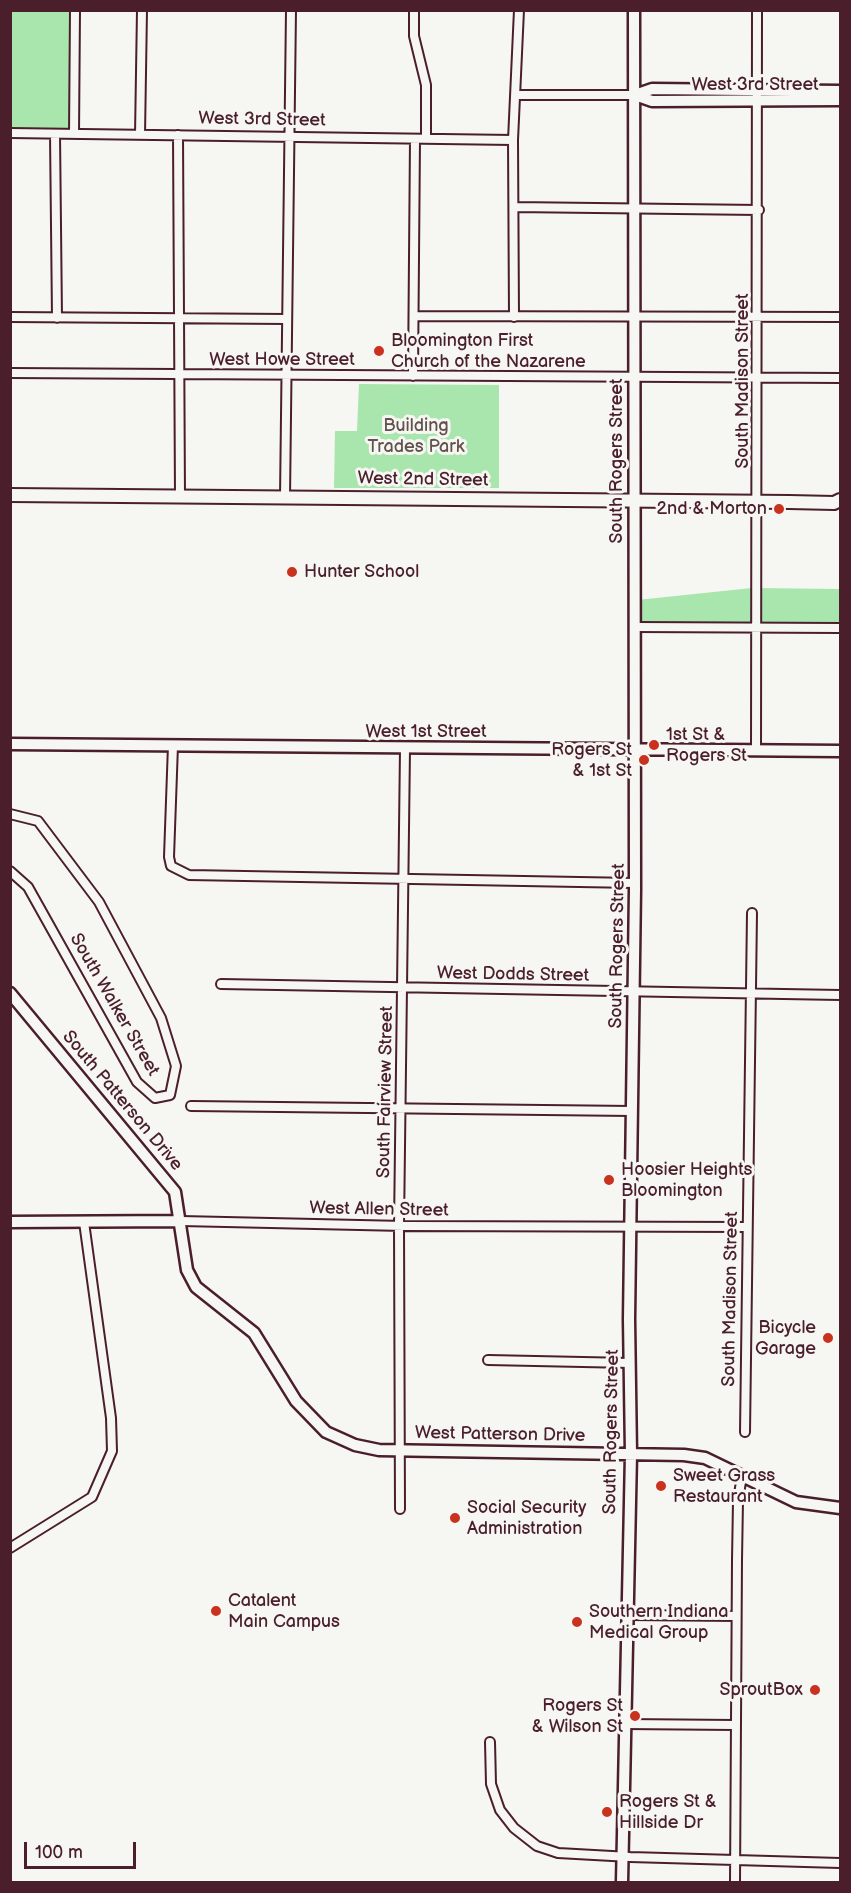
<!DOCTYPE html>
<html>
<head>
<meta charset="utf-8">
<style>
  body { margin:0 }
  #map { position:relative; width:851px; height:1893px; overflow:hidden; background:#f6f6f2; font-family:"Balsamiq Sans",sans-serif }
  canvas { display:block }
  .frame { position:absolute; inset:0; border:12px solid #4a1f2b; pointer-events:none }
  .scale { position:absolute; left:24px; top:1842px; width:112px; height:27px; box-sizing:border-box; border:3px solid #4a1f2b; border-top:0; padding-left:8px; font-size:18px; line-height:21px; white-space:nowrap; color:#4a1f2b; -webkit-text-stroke:4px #f6f6f2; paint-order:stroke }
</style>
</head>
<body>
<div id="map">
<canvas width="851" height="1893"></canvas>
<div class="frame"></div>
<div class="scale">100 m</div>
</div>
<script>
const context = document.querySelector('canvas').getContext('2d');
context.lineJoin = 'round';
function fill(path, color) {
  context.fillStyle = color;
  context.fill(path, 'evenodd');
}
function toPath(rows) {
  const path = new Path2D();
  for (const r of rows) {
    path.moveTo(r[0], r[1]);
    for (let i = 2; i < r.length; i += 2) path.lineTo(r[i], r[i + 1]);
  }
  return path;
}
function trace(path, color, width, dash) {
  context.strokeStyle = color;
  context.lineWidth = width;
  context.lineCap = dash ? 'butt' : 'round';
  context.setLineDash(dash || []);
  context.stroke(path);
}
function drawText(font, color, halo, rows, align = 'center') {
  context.font = font + ' "Balsamiq Sans",sans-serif';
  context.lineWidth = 6;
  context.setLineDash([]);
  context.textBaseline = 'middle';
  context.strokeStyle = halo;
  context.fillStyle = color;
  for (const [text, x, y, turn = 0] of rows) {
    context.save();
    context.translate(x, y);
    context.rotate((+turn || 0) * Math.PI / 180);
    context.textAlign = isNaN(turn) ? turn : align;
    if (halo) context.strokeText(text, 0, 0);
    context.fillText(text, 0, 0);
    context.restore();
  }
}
const green = toPath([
  [11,11,74,11,73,129,11,128],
  [359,384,499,385,499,488,334,488,335,431,357,431],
  [752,588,840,589,840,628,637,627,637,600]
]);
const street = toPath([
  [414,10,414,36,426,85,426,139],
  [516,95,635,95],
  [10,133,513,140],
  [55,134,57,318],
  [74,134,75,10],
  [140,135,142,10],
  [178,135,180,497],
  [514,207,759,210],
  [414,316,840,317],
  [10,317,287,319],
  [514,317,513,140,519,10],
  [10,373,840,378],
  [413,376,415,139],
  [285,497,291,10],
  [635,627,840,628],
  [173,745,169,857,171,866,189,875,635,883],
  [756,751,757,10],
  [10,814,38,821,99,902,161,1018,176,1066,170,1095,155,1098,137,1082,28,887,10,871],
  [221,984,840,995],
  [191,1106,632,1111],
  [181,1221,404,1226,747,1227],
  [488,1360,630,1363],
  [745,1432,752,913],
  [400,1509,399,1226,405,749],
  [10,1548,92,1497,112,1451,111,1418,84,1222],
  [628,1615,736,1616],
  [624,1724,735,1725],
  [490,1742,491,1784,500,1810,514,1828,537,1846,558,1853,630,1857,840,1863],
  [735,1882,737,1560,738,1501,742,1475]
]);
const secondary = toPath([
  [635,95,652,101,840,100],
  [635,95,652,89,840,91],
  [10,744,840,751],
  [10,993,175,1192,187,1270,196,1287,254,1333,296,1401,326,1432,355,1445,379,1450,684,1455,705,1458,796,1502,840,1508],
  [10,1222,181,1221],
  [622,1882,631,1454,629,1319,635,889,634,10]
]);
const primary = toPath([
  [10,495,789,502,834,503,840,500]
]);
const markers = [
  [379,351,6,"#c8321e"],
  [779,509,6,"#c8321e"],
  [292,572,6,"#c8321e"],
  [654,745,6,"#c8321e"],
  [644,760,6,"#c8321e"],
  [609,1180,6,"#c8321e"],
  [828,1338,6,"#c8321e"],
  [661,1486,6,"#c8321e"],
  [455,1518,6,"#c8321e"],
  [216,1611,6,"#c8321e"],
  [577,1622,6,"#c8321e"],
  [815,1690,6,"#c8321e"],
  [635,1716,6,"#c8321e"],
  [607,1812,6,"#c8321e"]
];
const streetNames = [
  ["West 3rd Street",755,85],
  ["West 3rd Street",262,120,1],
  ["West Howe Street",282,360],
  ["South Madison Street",743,381,-90],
  ["South Rogers Street",617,461,-90],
  ["West 2nd Street",423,480,1],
  ["West 1st Street",426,732],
  ["South Rogers Street",618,946,-89],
  ["West Dodds Street",513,975,1],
  ["South Walker Street",114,1005,60],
  ["South Fairview Street",386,1092,-89],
  ["South Patterson Drive",122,1101,50],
  ["West Allen Street",379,1210,1],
  ["South Madison Street",731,1299,-89],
  ["South Rogers Street",612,1432,-89],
  ["West Patterson Drive",500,1435,1]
];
const poiNames = [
  ["Bloomington First",391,341],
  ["Church of the Nazarene",391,362],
  ["2nd & Morton",767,509,"right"],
  ["Hunter School",304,572],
  ["1st St &",666,735],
  ["Rogers St",666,756],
  ["Rogers St",632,750,"right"],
  ["& 1st St",632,771,"right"],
  ["Hoosier Heights",621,1170],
  ["Bloomington",621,1191],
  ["Bicycle",816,1328,"right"],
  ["Garage",816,1349,"right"],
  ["Sweet Grass",673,1476],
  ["Restaurant",673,1497],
  ["Social Security",467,1508],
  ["Administration",467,1529],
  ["Catalent",228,1601],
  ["Main Campus",228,1622],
  ["Southern Indiana",589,1612],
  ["Medical Group",589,1633],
  ["SproutBox",803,1690,"right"],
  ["Rogers St",623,1706,"right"],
  ["& Wilson St",623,1727,"right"],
  ["Rogers St &",619,1802],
  ["Hillside Dr",619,1823]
];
const parkNames = [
  ["Building",416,426],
  ["Trades Park",416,447]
];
fill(green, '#a8e6ad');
trace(street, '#4a1f2b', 12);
trace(secondary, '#4a1f2b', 15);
trace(primary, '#4a1f2b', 16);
trace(street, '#f6f6f2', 8);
trace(secondary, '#f6f6f2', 10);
trace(primary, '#f6f6f2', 12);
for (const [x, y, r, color] of markers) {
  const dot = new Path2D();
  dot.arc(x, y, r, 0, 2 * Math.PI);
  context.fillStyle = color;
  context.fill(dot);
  trace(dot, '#f6f6f2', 2);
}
drawText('18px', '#4a1f2b', '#f6f6f2', streetNames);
drawText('18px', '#4a1f2b', '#f6f6f2', poiNames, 'left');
drawText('18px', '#62514c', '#f6f6f2', parkNames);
</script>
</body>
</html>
